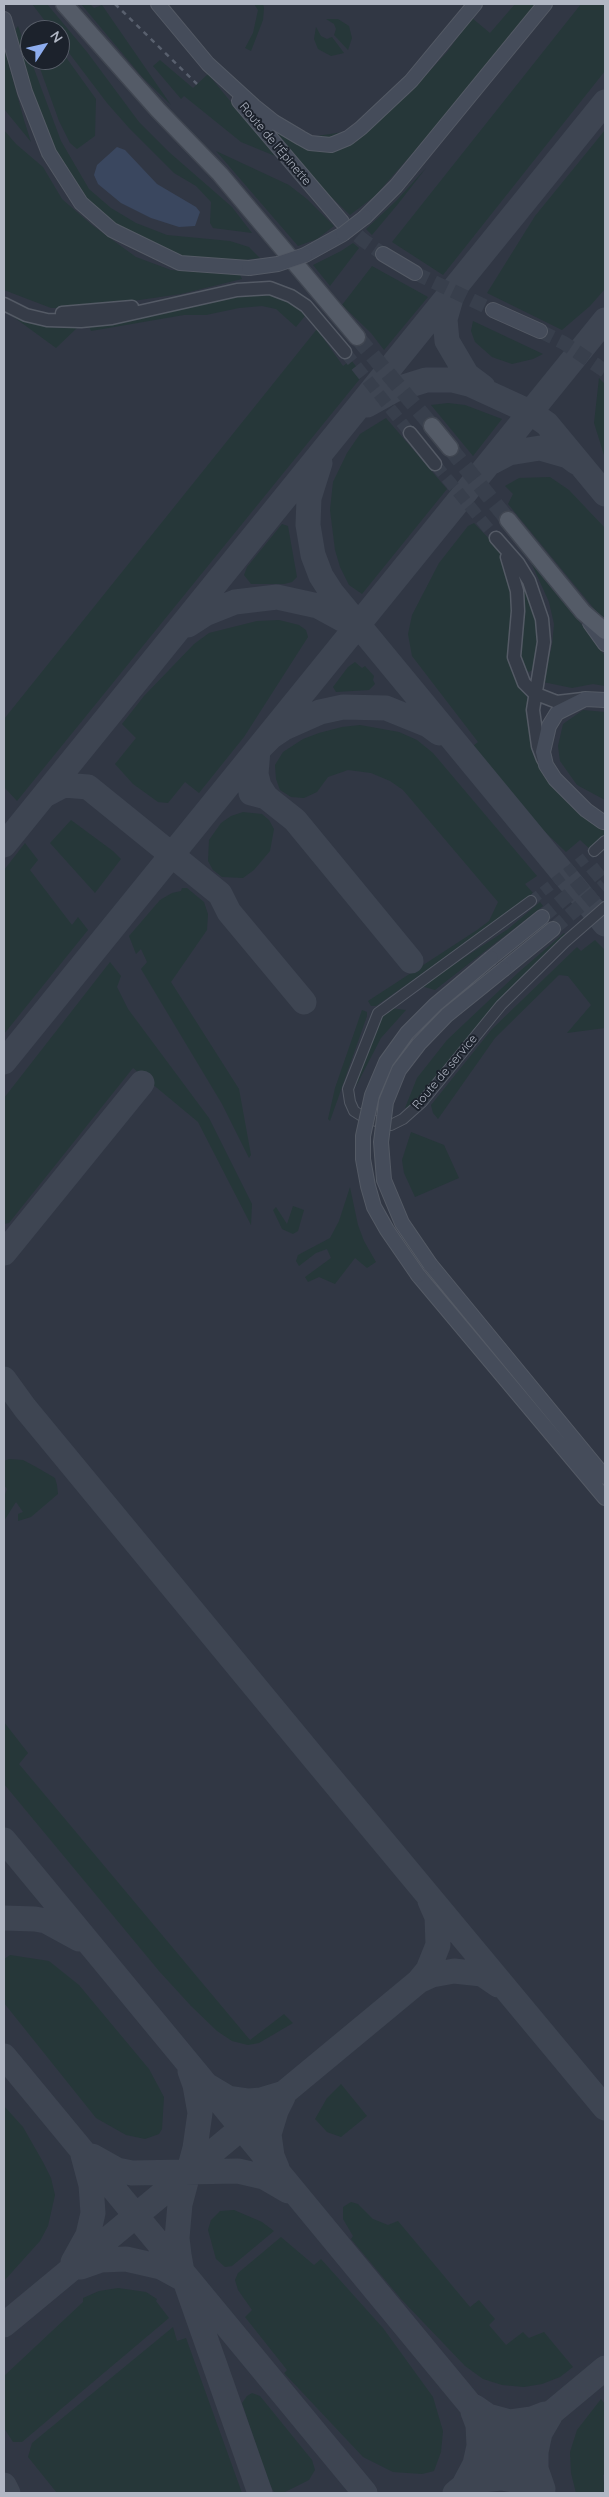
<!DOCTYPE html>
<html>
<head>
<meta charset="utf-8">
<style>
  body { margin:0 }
  #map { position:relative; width:609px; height:2497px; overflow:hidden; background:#232a37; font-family:Quicksand,sans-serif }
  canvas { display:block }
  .frame { position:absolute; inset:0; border:5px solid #b1b7c4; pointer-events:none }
  .north { position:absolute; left:20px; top:20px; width:50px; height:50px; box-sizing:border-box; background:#1c222c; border:1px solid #585e69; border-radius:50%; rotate:55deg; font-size:14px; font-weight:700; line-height:20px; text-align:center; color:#b1b7c4 }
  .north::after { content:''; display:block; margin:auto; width:18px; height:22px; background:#8daced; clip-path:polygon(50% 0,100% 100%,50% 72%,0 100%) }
</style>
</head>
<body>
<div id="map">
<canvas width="609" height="2497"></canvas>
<div class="frame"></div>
<div class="north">N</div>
</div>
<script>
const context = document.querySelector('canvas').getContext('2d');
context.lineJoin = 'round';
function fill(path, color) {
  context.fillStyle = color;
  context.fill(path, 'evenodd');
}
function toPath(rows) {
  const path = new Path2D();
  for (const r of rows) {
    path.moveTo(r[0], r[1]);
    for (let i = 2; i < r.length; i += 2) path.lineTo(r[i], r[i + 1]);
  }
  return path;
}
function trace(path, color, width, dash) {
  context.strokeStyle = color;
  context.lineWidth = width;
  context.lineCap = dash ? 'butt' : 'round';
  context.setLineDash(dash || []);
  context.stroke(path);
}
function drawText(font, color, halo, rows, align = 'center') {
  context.font = font + ' Quicksand,sans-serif';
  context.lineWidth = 4;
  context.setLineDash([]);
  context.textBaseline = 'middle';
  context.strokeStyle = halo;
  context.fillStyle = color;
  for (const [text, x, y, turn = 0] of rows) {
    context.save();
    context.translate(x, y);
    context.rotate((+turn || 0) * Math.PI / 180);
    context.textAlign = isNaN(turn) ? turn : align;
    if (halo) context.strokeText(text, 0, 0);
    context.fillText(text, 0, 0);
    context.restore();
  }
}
const airport = toPath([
  [4,4,605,4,605,2493,4,2493],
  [30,30,60,30,60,60,30,60]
]);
const green = toPath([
  [32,4,47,4,87,52,139,122,169,152,232,207,252,233,213,228,210,223,211,202,196,186,174,173,129,128,107,103,60,41,60,30,52,30],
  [81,4,90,4,94,8,102,5,171,105,143,78],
  [254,4,263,4,264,8,263,20,251,51,245,48,253,33,258,10],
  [515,4,536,4,438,124,375,196,350,215,321,187,278,134,310,137,350,131,379,118,408,95,447,52,472,18,490,33],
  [581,4,605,4,605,71,443,275,392,242],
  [326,19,338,19,349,26,352,38,348,50,334,35,336,29,334,24],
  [18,26,61,141,89,189,111,208,136,223,167,235,230,241,249,247,260,258,227,262,182,257,118,228,94,206,76,189,44,130,13,33],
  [316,27,321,36,327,39,332,37,344,53,331,56,318,49,314,39],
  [4,48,24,120,31,142,4,109],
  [60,49,96,99,95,136,77,149,70,143,59,121,37,60,60,60],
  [160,60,193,88,208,74,275,156,241,142,184,96,181,99,153,66],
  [4,130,16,144,43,167,62,199,92,225,136,257,171,270,240,275,242,279,181,294,84,308,51,308,4,290],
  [605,130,605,289,590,306,562,330,487,293,535,216],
  [216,151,289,185,307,199,334,226,317,239,298,246],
  [426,168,398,204,372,235,366,229,396,201],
  [353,243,359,248,330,286,313,265,341,251],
  [372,266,428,297,384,350,371,333,342,305],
  [267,292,294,303,305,316,296,327,276,309,262,306,239,308,206,315,184,315,91,331,89,326,249,293],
  [4,310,57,328,77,328,56,348],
  [473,321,543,354,533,359,512,364,492,357,475,342,471,331],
  [317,329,343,366,351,360,363,375,17,801,4,787,4,719],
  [599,378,605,384,605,458,594,423],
  [448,403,465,405,502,419,473,456,431,405],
  [386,418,447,489,362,594,349,585,340,567,335,550,330,510,333,482,347,453,360,434],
  [550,477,569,490,605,528,605,622,508,504,513,494,505,486,519,478],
  [474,523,497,547,508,569,514,596,515,674,527,697,534,748,567,799,605,832,605,835,591,850,580,840,566,852,471,761,474,745,478,742,412,656,408,634,412,615,439,563,468,526],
  [282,524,288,526,297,577,292,582,284,584,251,584,244,575,247,567],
  [530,560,544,574,605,656,605,686,593,684,572,688,543,682,552,645,554,624,549,602],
  [519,572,533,598,539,635,534,669,529,672,525,669,519,652,524,602],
  [279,620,299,625,306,630,308,637,244,737,199,793,185,782,168,803,158,802,133,784,115,764,136,738,122,724,144,696,194,644,209,633,257,621],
  [355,662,362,668,365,666,374,676,373,680,375,684,369,690,336,692,333,687,348,667],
  [583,710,605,712,605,800,577,785,560,761,558,746,563,724],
  [360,725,399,732,417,740,433,753,537,876,525,884,533,893,492,924,376,1006,371,1006,368,1001,477,930,489,921,498,902,403,790,390,781,371,773,348,770,328,777,317,792,304,798,291,797,280,790,276,779,275,765,283,752,303,739,319,733,342,727],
  [243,812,262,814,269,820,274,829,270,851,254,870,243,878,222,877,213,870,208,861,209,840,221,823,231,816],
  [71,820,113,851,121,859,95,893,50,843],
  [25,843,38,860,30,870,72,925,78,917,88,930,4,1034,4,870],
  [182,888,187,888,204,902,208,914,207,930,171,982,239,1089,251,1155,249,1158,222,1104,141,969,147,962,141,949,136,954,129,936,160,900,172,893,181,891],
  [540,902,543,906,435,990,421,986,508,929],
  [564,933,567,936,506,994,414,1105,405,1108,417,1078,447,1040,520,971],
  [595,940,605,950,605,1028,567,1033,591,1005,568,976,559,975,495,1038,438,1119,433,1113,431,1105,492,1029,577,947,581,951],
  [110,962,121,976,117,987,128,1009,209,1118,252,1204,251,1225,198,1122,133,1068,9,1223,4,1224,4,1098],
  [390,1008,406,1010,381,1038,355,1088,375,1027],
  [362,1010,367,1012,367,1016,330,1121,328,1119,335,1088],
  [411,1132,444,1145,459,1178,415,1197,404,1173,402,1160],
  [350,1187,358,1225,364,1241,376,1262,367,1268,355,1258,335,1284,319,1277,308,1282,305,1277,331,1258,327,1249,316,1253,299,1266,296,1261,298,1255,330,1238,339,1221],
  [293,1206,304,1210,298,1231,293,1234,282,1229,273,1210,276,1207,287,1224],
  [9,1459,23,1460,38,1468,55,1478,57,1485,58,1494,31,1517,18,1521,18,1514,23,1512,16,1502,4,1521,4,1497,7,1489,4,1485,4,1461],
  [4,1722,28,1753,19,1764,250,2040,284,2014,293,2023,259,2043,248,2045,232,2041,217,2031,191,2006,159,1971,4,1784],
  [10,1955,49,1961,79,1985,149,2069,164,2097,162,2129,159,2134,145,2139,126,2135,96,2118,4,2003,4,1959],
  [341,2084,367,2116,341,2137,327,2132,315,2119,327,2098],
  [4,2106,23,2127,43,2162,51,2178,55,2195,48,2226,40,2241,4,2281],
  [351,2202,358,2204,373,2219,388,2225,398,2221,470,2307,479,2300,495,2319,489,2325,506,2345,523,2332,529,2338,544,2332,573,2367,560,2377,542,2384,524,2387,502,2385,483,2379,465,2366,401,2299,351,2239,353,2236,343,2219,343,2207],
  [234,2210,262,2222,274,2231,232,2266,225,2267,216,2259,208,2230,211,2220,220,2211],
  [281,2237,314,2265,321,2259,383,2328,433,2397,443,2431,441,2452,434,2471,422,2474,393,2472,363,2457,284,2373,287,2370,245,2317,252,2310,238,2290,235,2280,238,2273],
  [118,2288,146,2292,157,2299,156,2301,169,2318,22,2442,13,2442,4,2428,4,2376,83,2302,83,2298,99,2291],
  [173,2327,177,2341,186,2338,242,2493,57,2493,28,2457,32,2443],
  [252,2393,260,2396,312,2460,315,2470,309,2480,283,2493,274,2492,269,2483,242,2403,247,2396],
  [601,2399,605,2404,605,2474,603,2475,605,2493,576,2493,571,2473,570,2452,577,2430]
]);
const water = toPath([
  [117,147,125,150,157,184,196,207,200,212,195,226,179,227,151,218,121,203,98,184,94,175,97,165]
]);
const taxiway = toPath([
  [452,295,445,319,447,341,467,375,483,387],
  [367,405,394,390,426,380,453,380,469,384,530,412,547,424,605,494],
  [492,462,509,453,540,448,568,456,576,462],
  [320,463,309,498,308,525,313,555,321,576,332,593,605,924],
  [188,625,205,614,235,602,277,597,318,606,351,624],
  [251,793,266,797,295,820,411,961],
  [45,795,64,785,88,787,220,894,229,912,304,1002],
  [266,797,259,786,256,774,258,750,272,736,284,728,320,712,343,707,386,708,428,725,439,733],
  [4,845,605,102],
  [4,1062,605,320],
  [4,1253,142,1083],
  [4,1379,25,1408,313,1757,605,2108],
  [4,1840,543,2493],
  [4,1918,35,1919,46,1921,79,1939],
  [419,1981,432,1975,454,1971,482,1974,498,1985],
  [4,2056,365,2493],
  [190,2071,195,2085,200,2113,195,2148,180,2204,177,2238,179,2255,182,2272,260,2493],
  [208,2086,228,2098,249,2101,261,2100,281,2094],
  [92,2156,117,2170,132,2173,238,2171,264,2177,288,2191],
  [277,2168,272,2156,269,2134,276,2111,283,2097],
  [73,2262,88,2235,93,2213,91,2185,83,2155],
  [81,2267,101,2260,126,2259,161,2267,183,2279],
  [4,2325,419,1981,428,1970,438,1945,437,1917,430,1901],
  [475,2407,488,2416,510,2422,532,2419,545,2414],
  [465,2483,475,2464,479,2446,478,2425,473,2412],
  [4,2485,8,2493],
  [468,2485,482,2480,501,2478,519,2481,539,2492],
  [543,2489,536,2469,536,2452,540,2433,550,2416],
  [455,2493,605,2368]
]);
const minorTunnel = toPath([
  [531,901,594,851]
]);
const tertiaryTunnel = toPath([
  [345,352,410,433],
  [435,464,496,538]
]);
const secondaryTunnel = toPath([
  [342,222,363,240,383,254],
  [415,273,493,310],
  [540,331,564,343,605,371],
  [542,917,605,865],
  [553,929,605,885]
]);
const primaryTunnel = toPath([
  [357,337,432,426],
  [450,448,508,520]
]);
const minor = toPath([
  [594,851,605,841],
  [531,901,378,1013,348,1089,350,1102,354,1111,365,1118,391,1125,403,1119,422,1102,501,1005,565,942,605,907]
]);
const tertiary = toPath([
  [4,304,26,315,47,320,81,321,112,318,237,290,270,288,291,296,306,306,345,352],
  [62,313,132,307],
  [410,433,435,464],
  [496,538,518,563,529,581,542,619,544,642,533,710,538,746,543,759],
  [507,557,517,591,518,611,514,657,524,683,534,693,557,702,583,699]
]);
const secondary = toPath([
  [158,4,208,64,254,106,274,122,301,138,310,143,331,145,348,138,361,128,411,81,475,4],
  [4,19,25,92,49,153,81,203,112,230,180,263,249,268],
  [239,101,342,222],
  [365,217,396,186,545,4],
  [383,254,415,273],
  [305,255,343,234],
  [493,310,540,331],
  [590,623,605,644],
  [603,822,586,810,555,779,546,765,543,752,549,726,557,713,585,699,605,700],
  [491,958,542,917],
  [504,969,553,929],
  [430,1264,605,1477],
  [418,1275,605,1498]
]);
const primary = toPath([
  [64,4,158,110,220,174,357,337],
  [432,426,450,448],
  [508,520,583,612,605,631]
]);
const rail = toPath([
  [115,4,197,84]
]);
const secondaryBridge = toPath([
  [343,234,365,217],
  [249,268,278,264,305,255],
  [430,1264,402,1223,384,1180,381,1142,386,1102,399,1070,419,1044,447,1015,504,969],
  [418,1275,387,1230,374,1207,368,1186,363,1159,363,1136,372,1095,386,1062,407,1033,435,1005,491,958]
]);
const streetNames = [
  ["Route de l'Épinette",275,144,50],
  ["Route de service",445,1072,-50]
];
fill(airport, '#313744');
fill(green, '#263739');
fill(water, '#3a475f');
trace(taxiway, '#3e4552', 25);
trace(minorTunnel, '#383f4c', 10, [10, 5]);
trace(tertiaryTunnel, '#383f4c', 12, [12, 6]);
trace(secondaryTunnel, '#383f4c', 14, [14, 7]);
trace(primaryTunnel, '#383f4c', 16, [16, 8]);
trace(minor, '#545a65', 12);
trace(tertiary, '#545a65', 15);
trace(secondary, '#545a65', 16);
trace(primary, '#404651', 19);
trace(minor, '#363c48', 10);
trace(tertiary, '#363c48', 12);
trace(secondary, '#454c5a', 14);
trace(primary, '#545b67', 16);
trace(rail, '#59606e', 2.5, [5, 5]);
trace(secondaryBridge, '#545a65', 16, []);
trace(secondaryBridge, '#454c5a', 14);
drawText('12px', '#b1b7c4', '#1c222c', streetNames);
</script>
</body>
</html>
